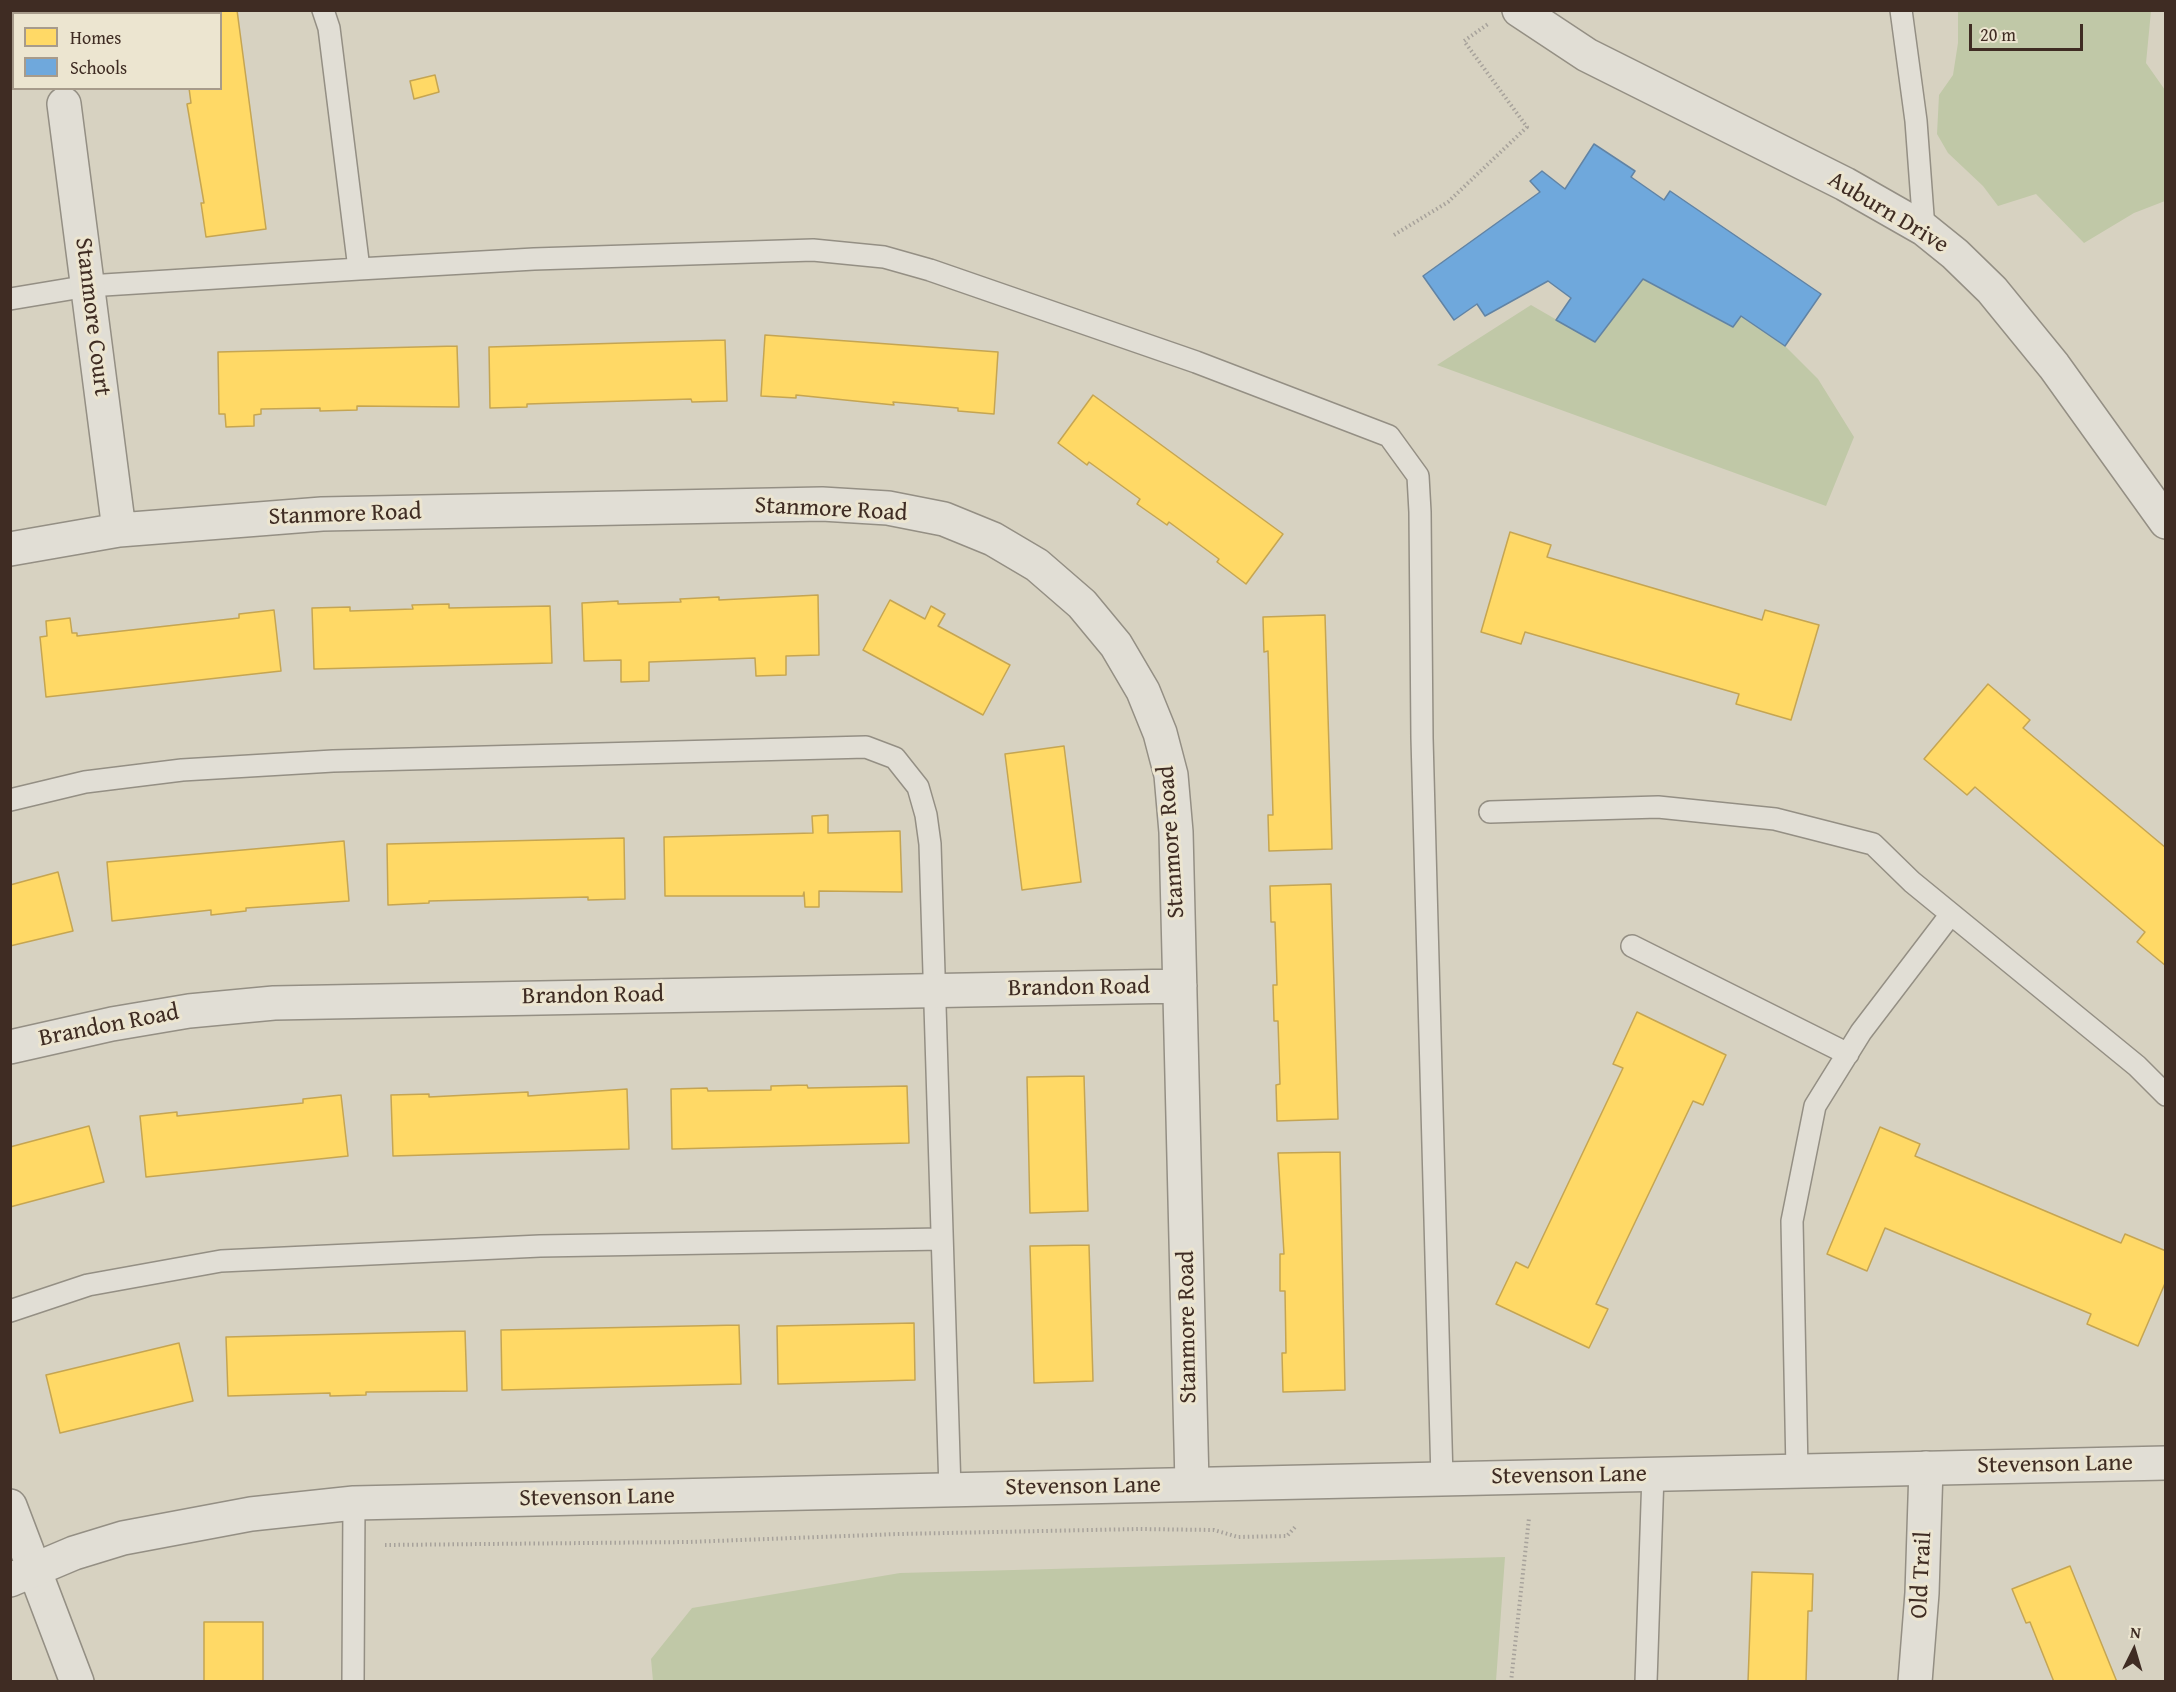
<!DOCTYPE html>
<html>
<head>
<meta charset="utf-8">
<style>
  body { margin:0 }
  #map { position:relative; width:2176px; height:1692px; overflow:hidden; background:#d7d2c1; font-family:"Gentium Book Plus",serif }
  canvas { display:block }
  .frame { position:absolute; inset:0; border:12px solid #3f2c23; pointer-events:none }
  .legend { position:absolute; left:12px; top:12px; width:210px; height:78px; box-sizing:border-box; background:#ece5d0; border:2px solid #a79b8b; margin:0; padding:8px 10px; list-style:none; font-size:18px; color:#3f2c23 }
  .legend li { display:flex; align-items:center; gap:12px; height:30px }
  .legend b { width:30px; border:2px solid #a79b8b }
  .north { position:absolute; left:2104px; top:1620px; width:60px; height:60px; -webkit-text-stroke:4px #ece5d0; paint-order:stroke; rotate:5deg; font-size:16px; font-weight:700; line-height:24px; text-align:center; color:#3f2c23 }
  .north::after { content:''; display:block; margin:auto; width:21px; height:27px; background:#3f2c23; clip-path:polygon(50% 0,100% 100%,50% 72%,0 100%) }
  .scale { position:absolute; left:1969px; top:24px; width:114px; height:27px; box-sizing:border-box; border:3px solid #3f2c23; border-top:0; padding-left:8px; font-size:18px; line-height:21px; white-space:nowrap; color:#3f2c23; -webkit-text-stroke:4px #ece5d0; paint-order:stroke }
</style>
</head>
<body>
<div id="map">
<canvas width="2176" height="1692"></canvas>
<div class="frame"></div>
<ul class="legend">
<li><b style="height:16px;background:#ffd966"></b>Homes</li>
<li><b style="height:16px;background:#6fa8dc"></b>Schools</li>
</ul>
<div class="north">N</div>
<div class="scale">20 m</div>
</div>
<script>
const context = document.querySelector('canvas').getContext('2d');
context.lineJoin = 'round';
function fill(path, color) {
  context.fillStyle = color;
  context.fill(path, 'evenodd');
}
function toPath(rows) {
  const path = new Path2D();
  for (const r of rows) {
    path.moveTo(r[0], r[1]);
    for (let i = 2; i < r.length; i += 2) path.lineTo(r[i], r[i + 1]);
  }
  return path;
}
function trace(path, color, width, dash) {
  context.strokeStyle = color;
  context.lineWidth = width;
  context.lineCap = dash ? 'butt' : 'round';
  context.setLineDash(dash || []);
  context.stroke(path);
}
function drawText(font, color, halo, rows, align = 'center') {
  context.font = font + ' "Gentium Book Plus",serif';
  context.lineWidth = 6;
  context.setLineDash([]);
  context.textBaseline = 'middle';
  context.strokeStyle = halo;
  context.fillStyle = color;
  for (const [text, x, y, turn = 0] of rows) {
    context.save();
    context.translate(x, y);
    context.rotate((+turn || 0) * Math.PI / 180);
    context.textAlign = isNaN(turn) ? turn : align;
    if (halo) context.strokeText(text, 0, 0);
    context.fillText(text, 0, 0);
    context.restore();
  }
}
const green = toPath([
  [1958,11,2151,11,2146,63,2165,90,2165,201,2134,213,2084,243,2036,194,1998,206,1983,186,1948,153,1937,134,1939,95,1953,75,1958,43],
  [1643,279,1732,327,1741,316,1785,346,1818,379,1854,437,1826,506,1437,365,1531,305,1595,342],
  [1505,1557,1496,1681,653,1681,651,1659,692,1608,900,1573]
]);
const homes = toPath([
  [175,10,237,10,266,229,206,237,201,203,204,203,187,104,191,103,189,88,220,88,220,14,175,14,175,10],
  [435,75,439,92,414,99,410,81,435,75],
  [765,335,998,352,994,414,958,411,958,408,893,402,894,405,796,395,796,398,761,396,765,335],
  [725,340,727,401,692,402,691,399,527,404,527,407,490,408,489,347,725,340],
  [457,346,459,407,357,406,357,410,320,411,320,408,261,409,261,414,254,415,254,426,226,427,225,414,219,414,218,352,457,346],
  [1093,395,1283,534,1246,584,1217,562,1219,559,1169,522,1167,525,1137,504,1140,499,1089,462,1087,465,1058,443,1093,395],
  [1510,532,1551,545,1547,557,1762,620,1765,610,1819,625,1791,720,1736,704,1739,694,1525,632,1521,644,1481,632,1510,532],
  [818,595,819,655,786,656,786,675,756,676,755,658,649,662,649,681,621,682,621,660,584,661,582,603,618,601,618,604,681,602,680,599,719,597,719,600,818,595],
  [890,600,925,619,931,606,945,614,938,626,1010,665,983,715,863,650,890,600],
  [449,604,449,608,550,606,552,663,314,669,312,608,350,607,350,611,413,609,412,605,449,604],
  [274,610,281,671,46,697,40,637,47,636,46,621,70,618,72,633,77,633,77,636,239,618,239,614,274,610],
  [1325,615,1332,849,1269,851,1268,815,1273,815,1268,651,1264,652,1263,617,1325,615],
  [1988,684,2030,720,2023,728,2166,848,2166,966,2137,942,2145,932,1975,787,1967,795,1924,759,1988,684],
  [1064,746,1081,882,1022,890,1005,754,1064,746],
  [828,815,828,833,900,831,902,892,819,891,819,907,805,907,804,892,803,896,665,896,664,837,813,833,812,816,828,815],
  [624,838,625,899,588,900,588,897,429,901,429,903,388,905,387,844,624,838],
  [344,841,349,901,246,908,246,911,211,915,211,910,112,921,107,862,344,841],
  [58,872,73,931,10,946,10,885,58,872],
  [1331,884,1338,1119,1277,1121,1276,1085,1280,1084,1278,1021,1274,1021,1273,985,1277,985,1275,922,1271,922,1270,886,1331,884],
  [1637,1012,1726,1055,1703,1105,1693,1101,1596,1304,1608,1309,1589,1348,1496,1304,1516,1262,1528,1268,1623,1068,1613,1064,1637,1012],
  [1084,1076,1088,1211,1030,1213,1027,1077,1084,1076],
  [807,1085,808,1088,907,1086,909,1143,672,1149,671,1089,707,1088,708,1091,771,1090,771,1086,807,1085],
  [627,1089,629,1149,393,1156,391,1095,429,1094,429,1097,528,1092,528,1096,627,1089],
  [341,1095,348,1156,146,1177,140,1116,177,1112,177,1116,303,1103,303,1099,341,1095],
  [89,1126,104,1182,10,1207,10,1147,89,1126],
  [1880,1127,1920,1144,1915,1156,2121,1243,2125,1234,2166,1251,2166,1281,2138,1346,2087,1324,2091,1314,1885,1228,1867,1271,1827,1254,1880,1127],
  [1340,1152,1345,1390,1283,1392,1282,1353,1286,1353,1285,1291,1280,1291,1280,1254,1284,1254,1278,1153,1340,1152],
  [1089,1245,1093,1381,1034,1383,1030,1246,1089,1245],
  [914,1323,915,1380,778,1384,777,1326,914,1323],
  [739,1325,741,1384,502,1390,501,1330,739,1325],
  [465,1331,467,1391,366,1392,366,1395,330,1396,330,1393,228,1396,226,1337,465,1331],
  [179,1343,193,1401,60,1433,46,1375,179,1343],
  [2070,1566,2117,1682,2054,1682,2030,1622,2026,1623,2012,1589,2070,1566],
  [1752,1572,1813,1574,1812,1611,1808,1611,1806,1682,1748,1682,1752,1572],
  [204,1622,263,1622,263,1682,204,1682,204,1622]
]);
const schools = toPath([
  [1594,144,1635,171,1631,177,1664,200,1670,191,1821,294,1785,346,1741,316,1733,327,1643,279,1595,342,1556,320,1571,298,1548,281,1485,316,1477,304,1454,320,1423,276,1540,192,1530,181,1542,171,1565,189,1594,144]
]);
const path = toPath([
  [1394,235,1448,202,1527,127,1464,41,1488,24],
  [385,1545,688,1542,898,1534,1138,1529,1214,1530,1238,1537,1287,1536,1296,1526],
  [1511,1682,1529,1518]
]);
const service = toPath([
  [323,10,329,28,359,269,534,259,813,250,884,257,930,270,1196,362,1389,436,1418,476,1420,512,1422,738,1442,1479],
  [1901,10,1916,121,1924,229],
  [10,299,88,286,359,269],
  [10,800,85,782,182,770,333,761,866,747,895,758,918,787,926,815,930,844,950,1490],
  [1490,812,1658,807,1775,819,1873,844,1912,882,2137,1066,2166,1095],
  [1632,946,1848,1054],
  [10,1311,88,1285,221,1261,540,1246,942,1239],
  [1797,1471,1792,1221,1815,1106,1861,1032,1951,914],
  [353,1682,354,1503],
  [1646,1682,1653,1474]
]);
const minor = toPath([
  [1519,10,1587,55,1845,184,1924,229,1955,254,1992,290,2054,366,2166,522],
  [64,104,119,530],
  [10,549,119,530,322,514,822,504,888,508,944,519,993,539,1037,565,1082,604,1116,645,1143,691,1160,733,1171,775,1176,832,1192,1484],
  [10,1047,112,1024,189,1011,274,1003,1180,986],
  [10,1506,77,1682],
  [1915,1682,1922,1593,1926,1468]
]);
const tertiary = toPath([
  [10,1580,74,1553,123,1538,251,1514,354,1503,2166,1463]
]);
const streetNames = [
  ["Auburn Drive",1888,213,31],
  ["Stanmore Court",92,317,83],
  ["Stanmore Road",831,510,3],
  ["Stanmore Road",345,515,-2],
  ["Stanmore Road",1172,842,-94],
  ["Brandon Road",1079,988,-1],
  ["Brandon Road",593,996,-1],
  ["Brandon Road",109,1026,-11],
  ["Stanmore Road",1188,1327,-91],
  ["Stevenson Lane",2055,1465,-1],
  ["Stevenson Lane",1569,1476,-1],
  ["Stevenson Lane",1083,1487,-1],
  ["Stevenson Lane",597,1498,-1],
  ["Old Trail",1922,1575,-87]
];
fill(green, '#c0c8a7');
fill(homes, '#ffd966');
trace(homes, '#c5a552', 1.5);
fill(schools, '#6fa8dc');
trace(schools, '#6183a4', 1.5);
trace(service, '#948f84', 24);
trace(minor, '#948f84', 36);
trace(tertiary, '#948f84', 36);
trace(path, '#a7a29b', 4, [1.5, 3]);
trace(service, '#e1ded5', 21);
trace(minor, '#e1ded5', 33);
trace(tertiary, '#e1ded5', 33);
drawText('24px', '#3f2c23', '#ece5d0', streetNames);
</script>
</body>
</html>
